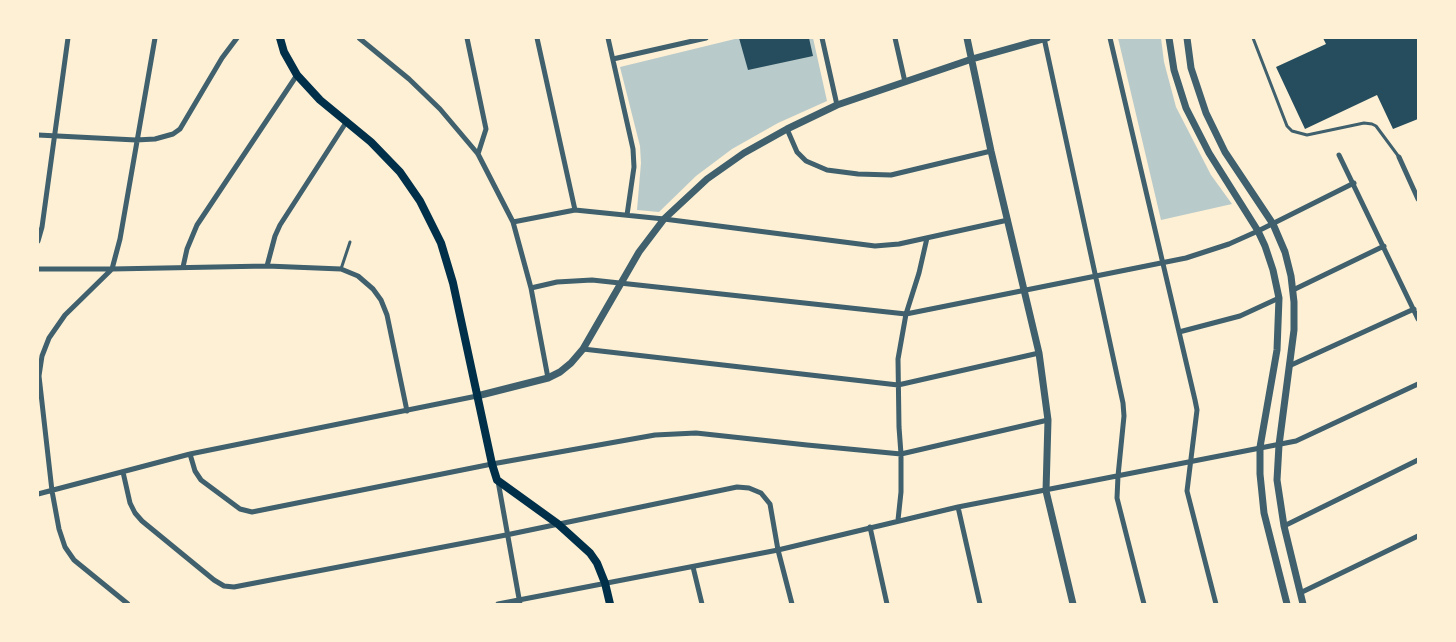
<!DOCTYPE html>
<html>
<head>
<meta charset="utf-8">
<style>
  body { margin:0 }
  #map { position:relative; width:1456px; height:642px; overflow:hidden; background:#fdf0d5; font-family:Commissioner,sans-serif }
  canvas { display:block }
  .frame { position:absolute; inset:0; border:39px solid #fdf0d5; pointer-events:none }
</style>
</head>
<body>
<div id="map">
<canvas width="1456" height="642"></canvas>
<div class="frame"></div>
</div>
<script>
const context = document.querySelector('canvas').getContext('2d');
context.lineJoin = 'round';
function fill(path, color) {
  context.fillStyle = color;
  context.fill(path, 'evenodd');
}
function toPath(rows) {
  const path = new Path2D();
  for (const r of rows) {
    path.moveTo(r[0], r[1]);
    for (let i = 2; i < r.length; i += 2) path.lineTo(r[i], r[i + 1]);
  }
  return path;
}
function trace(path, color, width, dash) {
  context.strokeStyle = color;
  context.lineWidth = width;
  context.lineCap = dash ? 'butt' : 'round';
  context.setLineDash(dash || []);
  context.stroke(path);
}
const green = toPath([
  [739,38,813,38,827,101,778,123,732,149,696,176,659,212,637,210,641,163,640,146,620,67],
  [1118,38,1161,38,1164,62,1176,107,1211,175,1232,204,1161,220]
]);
const building = toPath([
  [739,38,809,38,813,56,748,70],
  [1323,38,1418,38,1418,119,1393,129,1377,95,1305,129,1276,67,1326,44]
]);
const service = toPath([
  [1253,38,1287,126,1292,131,1307,135,1364,123,1372,124,1376,126,1399,157],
  [341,269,350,242]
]);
const minor = toPath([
  [359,38,409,79,440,109,478,154,513,222,531,288,548,378],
  [467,38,486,129,478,154],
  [537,38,575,210],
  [608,38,633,149,634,167,627,215],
  [822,38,837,105],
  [895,38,905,82],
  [1044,38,1123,403,1124,416,1118,476,1117,498,1144,604],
  [1110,38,1195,400,1197,410,1187,491,1216,604],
  [613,59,706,38],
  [787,129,797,152,806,161,827,170,858,174,891,175,991,151],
  [38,135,136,140,155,139,173,134,180,129,222,58,237,38],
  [1339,155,1418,319],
  [1399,157,1418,199],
  [513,222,575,210,664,219,875,246,899,244,1008,220],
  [38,241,42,227,68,38],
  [267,266,275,236,280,225,347,121],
  [183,267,187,249,197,225,297,75],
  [38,269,112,269,267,266,341,269,358,276,373,289,381,300,387,315,407,411],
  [531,288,557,282,592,280,906,314,1186,258,1229,244,1258,231,1354,183],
  [1293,290,1384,246],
  [1179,332,1240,316,1279,298],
  [583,349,898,385,1039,353],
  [1289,366,1414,309],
  [190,454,195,471,201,480,240,509,252,512,492,464,655,435,696,433,807,445,901,454,1048,420],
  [123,472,130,503,135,513,142,521,214,580,224,586,234,587,506,535,737,487,749,488,761,493,770,504,778,550,792,604],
  [498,481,520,604],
  [38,494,190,454,477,396],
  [958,507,980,604],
  [898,520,901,492,901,454,899,427,898,359,906,314,919,273,927,238],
  [1284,526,1418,460],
  [870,527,887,604],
  [693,567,702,604],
  [1300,593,1418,536],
  [128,604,74,560,65,547,59,529,52,491,39,376,42,356,49,338,65,315,112,269,120,239,155,38],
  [498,604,778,550,958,507,1296,441,1418,384]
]);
const tertiary = toPath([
  [967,38,991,151,1039,353,1048,420,1046,491,1073,604],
  [1169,38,1174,70,1186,108,1209,153,1258,231,1265,246,1273,270,1279,298,1277,350,1260,447,1260,474,1264,513,1287,604],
  [1187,38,1191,68,1206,113,1225,152,1273,224,1285,252,1291,276,1294,302,1294,330,1279,445,1277,480,1284,526,1303,604],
  [477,396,548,378,560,372,571,363,583,349,639,252,664,219,707,179,744,153,787,129,837,105,972,59,1047,38]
]);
const secondary = toPath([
  [280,38,284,52,297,75,320,100,371,142,400,172,420,201,441,243,453,283,492,464,497,480,558,524,590,553,597,563,605,583,610,604]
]);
fill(green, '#b9caca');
fill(building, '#264d5e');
trace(service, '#3f606c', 3);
trace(minor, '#3f606c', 5);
trace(tertiary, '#3f606c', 7);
trace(secondary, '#003049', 8);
</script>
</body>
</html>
